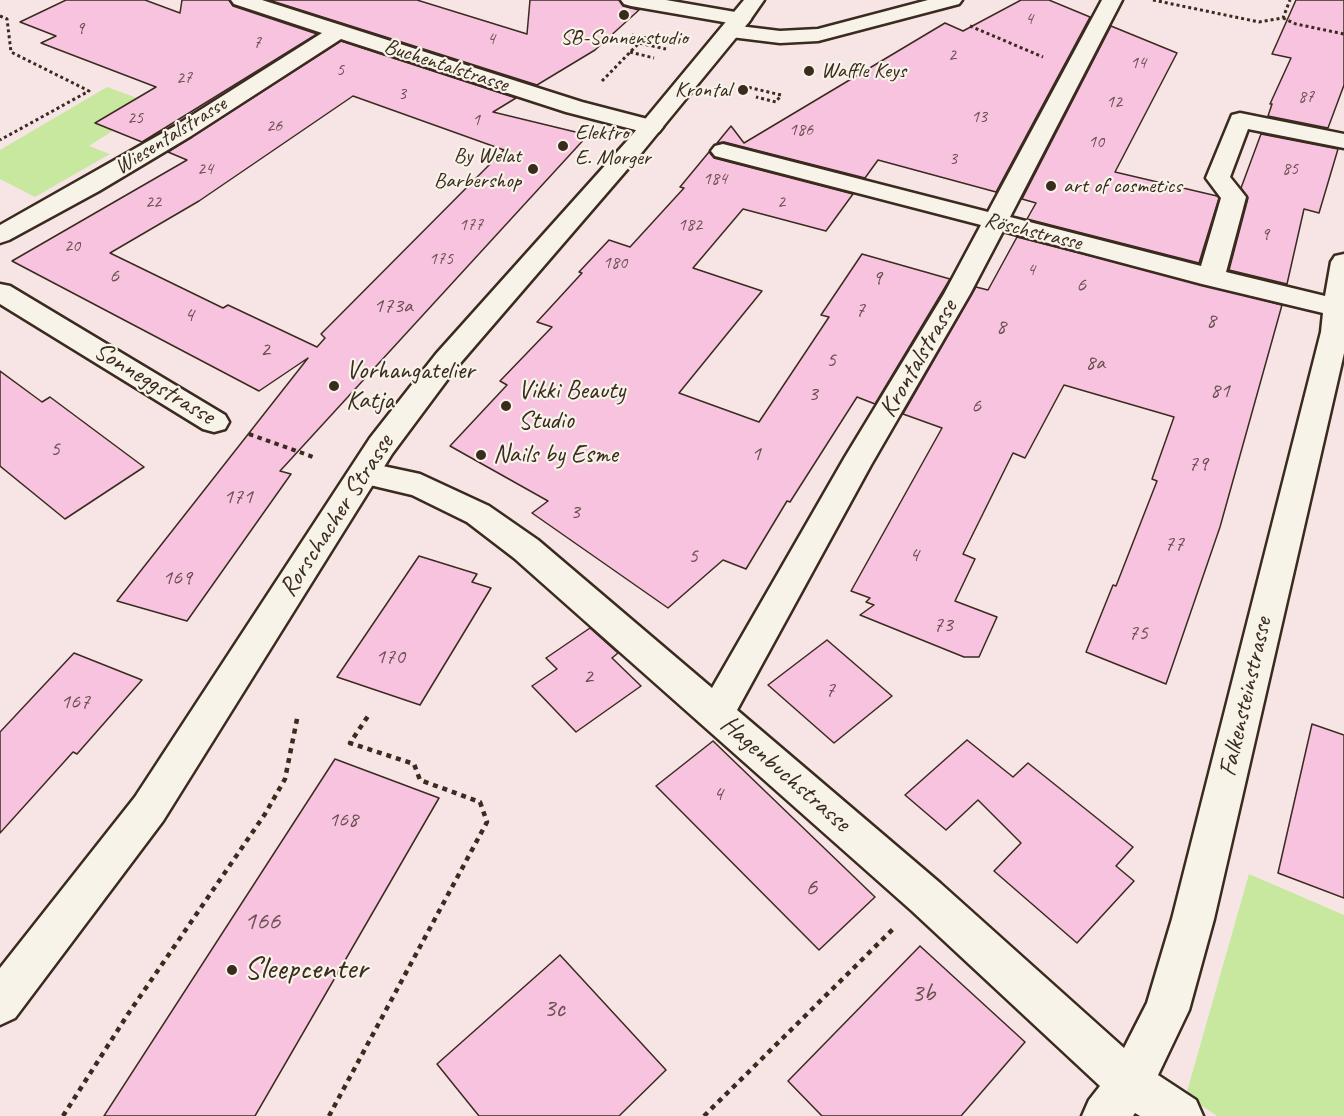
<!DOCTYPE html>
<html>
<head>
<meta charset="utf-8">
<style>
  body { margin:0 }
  canvas { display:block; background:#f7e5e5 }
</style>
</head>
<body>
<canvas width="1344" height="1116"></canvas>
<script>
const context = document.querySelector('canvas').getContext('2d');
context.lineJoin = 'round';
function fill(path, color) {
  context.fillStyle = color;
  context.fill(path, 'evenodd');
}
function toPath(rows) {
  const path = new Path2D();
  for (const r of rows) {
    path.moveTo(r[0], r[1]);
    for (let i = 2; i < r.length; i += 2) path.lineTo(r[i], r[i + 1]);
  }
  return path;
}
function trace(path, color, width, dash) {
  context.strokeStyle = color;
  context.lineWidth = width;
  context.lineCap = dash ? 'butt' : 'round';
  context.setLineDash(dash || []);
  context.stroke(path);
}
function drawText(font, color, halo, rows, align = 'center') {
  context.font = font + ' Caveat,sans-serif';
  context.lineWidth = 4.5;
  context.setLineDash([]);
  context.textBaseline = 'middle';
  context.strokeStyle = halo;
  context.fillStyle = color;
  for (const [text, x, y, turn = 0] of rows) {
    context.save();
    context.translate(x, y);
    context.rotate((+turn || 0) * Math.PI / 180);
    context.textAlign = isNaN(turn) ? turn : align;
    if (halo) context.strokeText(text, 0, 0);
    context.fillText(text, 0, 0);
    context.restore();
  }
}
const green = toPath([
  [107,87,137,98,95,122,114,130,89,146,110,154,35,197,0,179,0,150],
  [1249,874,1344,915,1344,1116,1217,1116,1186,1095]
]);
const building = toPath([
  [66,0,145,0,180,13,182,0,229,0,233,6,317,34,142,142,95,123,156,87,41,43,56,36,20,22,66,0],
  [269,0,417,0,527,34,530,0,619,0,623,6,639,10,595,50,537,85,269,0],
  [1021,0,1049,0,1090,17,996,192,878,160,865,178,724,142,717,143,731,126,744,143,945,23,963,31,1021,0],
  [1296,0,1344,0,1344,85,1328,128,1268,116,1272,104,1270,104,1291,58,1272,54,1296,0],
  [1111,26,1177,53,1115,172,1217,196,1219,198,1199,263,1027,219,1036,203,1022,199,1111,26],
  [341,41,516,98,493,112,588,135,280,471,291,474,187,621,117,601,308,358,259,391,12,261,187,160,168,152,341,41],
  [353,96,504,150,321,334,325,338,317,347,228,305,223,308,110,253,199,201,353,96],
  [1261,134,1338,149,1319,213,1304,209,1287,284,1229,270,1248,198,1241,188,1261,134],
  [709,152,714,158,853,194,826,231,743,209,693,268,762,291,679,393,759,422,829,317,821,315,862,254,950,279,875,404,857,397,790,502,787,501,746,569,723,560,668,608,532,513,548,501,450,446,507,385,500,381,552,327,537,322,582,273,579,272,609,240,630,247,684,188,680,187,709,152],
  [1017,237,1282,305,1220,527,1166,684,1086,652,1113,585,1116,586,1157,481,1152,479,1174,417,1064,385,1025,458,1013,453,963,554,975,559,955,601,997,617,979,657,964,657,860,615,874,605,866,602,870,598,851,591,942,428,903,414,976,287,988,290,1017,237],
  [0,371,42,402,50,397,144,467,65,519,0,466,0,371],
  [419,556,477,574,472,582,491,588,420,705,337,677,419,556],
  [590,628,618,653,612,658,641,686,576,732,532,686,557,669,546,658,590,628],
  [827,640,892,696,834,743,768,685,827,640],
  [74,653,142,680,77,754,73,752,0,833,0,732,74,653],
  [1312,724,1344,735,1344,898,1278,873,1312,724],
  [967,740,1013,777,1028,763,1133,847,1116,866,1134,881,1077,943,994,871,1021,843,978,800,946,830,905,795,967,740],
  [713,741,875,897,819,950,656,786,713,741],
  [335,759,439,798,255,1116,104,1116,335,759],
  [920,946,1025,1042,961,1116,822,1116,788,1081,920,946],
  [560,955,666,1070,619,1116,479,1116,437,1064,560,955]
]);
const pathFar2 = toPath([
  [1153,0,1259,22,1283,18,1290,0],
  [0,16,7,19,11,52,89,91,0,140],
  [1283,18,1296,24,1344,34],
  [970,26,1043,57],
  [632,35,670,43],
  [630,52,654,58],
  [602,81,639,43,666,49],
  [743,86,781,95,776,102,756,97]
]);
const pathFar1 = toPath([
  [249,434,316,458]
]);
const path = toPath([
  [63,1116,128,1014,265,814,285,779,298,714],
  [329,1116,487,822,480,802,420,780,414,764,350,743,370,713],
  [704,1116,893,929]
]);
const minor = toPath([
  [231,0,262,0,582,102,659,122,663,127,659,132,651,134,566,112,341,39,191,136,99,191,9,240,0,243,0,225,175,126,322,33,234,4,231,0],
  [621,0,666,0,741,13,748,15,751,19,748,23,741,25,631,6,624,4,621,0],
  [928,0,962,0,959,4,818,41,780,43,731,37,724,35,721,31,724,27,731,25,780,31,818,29,928,0],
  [1102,0,1122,0,1010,217,1201,266,1221,198,1206,178,1232,115,1240,113,1344,134,1344,148,1248,129,1230,177,1246,197,1226,272,1325,296,1331,262,1335,256,1344,254,1344,353,1214,919,1189,1010,1158,1075,1196,1100,1203,1116,1140,1116,1135,1113,1133,1116,1082,1116,1089,1100,1100,1086,912,911,514,558,467,522,412,495,353,481,348,473,353,465,364,462,420,474,489,506,538,540,712,688,845,457,944,294,981,225,715,156,711,151,715,146,723,144,988,212,1102,0],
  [1003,231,1202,284,1323,313,1321,332,1172,919,1147,1003,1124,1048,940,883,737,710,871,465,970,294,1003,231],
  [0,284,10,286,225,415,229,422,225,429,214,432,203,429,0,304,0,284]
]);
const major = toPath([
  [744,0,764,0,748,23,643,151,456,368,392,454,163,821,15,1018,0,1025,0,968,135,797,370,438,436,354,627,141,744,0]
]);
const markers = [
  [624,15,6,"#3b2a1e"],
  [809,71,6,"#3b2a1e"],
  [743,90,6,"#3b2a1e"],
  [563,146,6,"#3b2a1e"],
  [533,169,6,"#3b2a1e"],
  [1051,186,6,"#3b2a1e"],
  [334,386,6,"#3b2a1e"],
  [506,406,6,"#3b2a1e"],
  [481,455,6,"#3b2a1e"],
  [232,970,6,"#3b2a1e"]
];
const farNumbernames = [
  ["4",1029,19],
  ["9",80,29],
  ["4",491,39],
  ["7",257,43],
  ["2",952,55],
  ["14",1138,63],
  ["5",340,70],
  ["27",184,78],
  ["3",402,94],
  ["87",1306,97],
  ["12",1114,102],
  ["13",979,117],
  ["25",135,118],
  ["1",476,120],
  ["26",274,126],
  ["186",801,130],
  ["10",1096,142],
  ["3",953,159],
  ["24",205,169],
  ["85",1290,169],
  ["184",715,179],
  ["22",153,202],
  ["2",781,202],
  ["177",471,225],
  ["182",690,225],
  ["9",1265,235],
  ["20",72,246],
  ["175",441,259],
  ["180",615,263],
  ["4",1031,270]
];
const farPoinames = [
  ["SB-Sonnenstudio",624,38,"center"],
  ["Waffle Keys",821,71],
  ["Krontal",731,90,"right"],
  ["Elektro",575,133],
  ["E. Morger",575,158],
  ["By Welat",521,156,"right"],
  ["Barbershop",521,181,"right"],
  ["art of cosmetics",1063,186]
];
const farStreetnames = [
  ["Buchentalstrasse",446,66,18],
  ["Wiesentalstrasse",171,136,-32],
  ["Röschstrasse",1033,232,14]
];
const numberNames = [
  ["6",114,276],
  ["9",877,278],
  ["6",1081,285],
  ["173a",393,306],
  ["7",860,310],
  ["4",189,315],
  ["8",1211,321],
  ["8",1001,327],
  ["2",265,350],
  ["5",831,360],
  ["8a",1095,363],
  ["81",1220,391],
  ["3",813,394],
  ["6",976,406],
  ["5",55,449],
  ["1",756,454],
  ["79",1198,464],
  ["171",238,497],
  ["3",575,512],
  ["77",1174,544],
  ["4",914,555],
  ["5",693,556],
  ["169",177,578],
  ["73",943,625],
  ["75",1138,633],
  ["170",390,657],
  ["2",588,677],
  ["7",830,690],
  ["167",75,702],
  ["4",718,794],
  ["168",343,820]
];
const streetNames = [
  ["Krontalstrasse",919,359,-60],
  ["Sonneggstrasse",154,384,31],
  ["Rorschacher Strasse",337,516,-57],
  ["Falkensteinstrasse",1246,697,-77],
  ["Hagenbuchstrasse",785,774,41]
];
const poiNames = [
  ["Vorhangatelier",346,371],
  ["Katja",346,401],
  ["Vikki Beauty",518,391],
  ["Studio",518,421],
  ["Nails by Esme",493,455]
];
const nearNumbernames = [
  ["6",811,888],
  ["166",262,922],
  ["3b",923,994],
  ["3c",554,1009]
];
const nearPoinames = [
  ["Sleepcenter",244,970]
];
fill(green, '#c8e8a0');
fill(building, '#f7c3df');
trace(building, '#3b2a1e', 1.5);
trace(minor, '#3b2a1e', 5);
trace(major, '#3b2a1e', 5);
trace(pathFar2, '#3b2a1e', 3, [3, 3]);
trace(pathFar1, '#3b2a1e', 4, [4.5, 4.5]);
trace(path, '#3b2a1e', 4.5, [5, 5]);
fill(minor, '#f7f3e8');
fill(major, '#f7f3e8');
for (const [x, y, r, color] of markers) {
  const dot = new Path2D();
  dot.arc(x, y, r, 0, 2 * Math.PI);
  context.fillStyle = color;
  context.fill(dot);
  trace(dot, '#f7f3e8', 2);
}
drawText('18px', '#6a504e', null, farNumbernames);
drawText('22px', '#3b2a1e', '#f7f3e8', farPoinames, 'left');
drawText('22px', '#3b2a1e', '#f7f3e8', farStreetnames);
drawText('22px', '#6a504e', null, numberNames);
drawText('26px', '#3b2a1e', '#f7f3e8', streetNames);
drawText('26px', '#3b2a1e', '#f7f3e8', poiNames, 'left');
drawText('27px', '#6a504e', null, nearNumbernames);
drawText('32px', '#3b2a1e', '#f7f3e8', nearPoinames, 'left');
</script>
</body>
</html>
